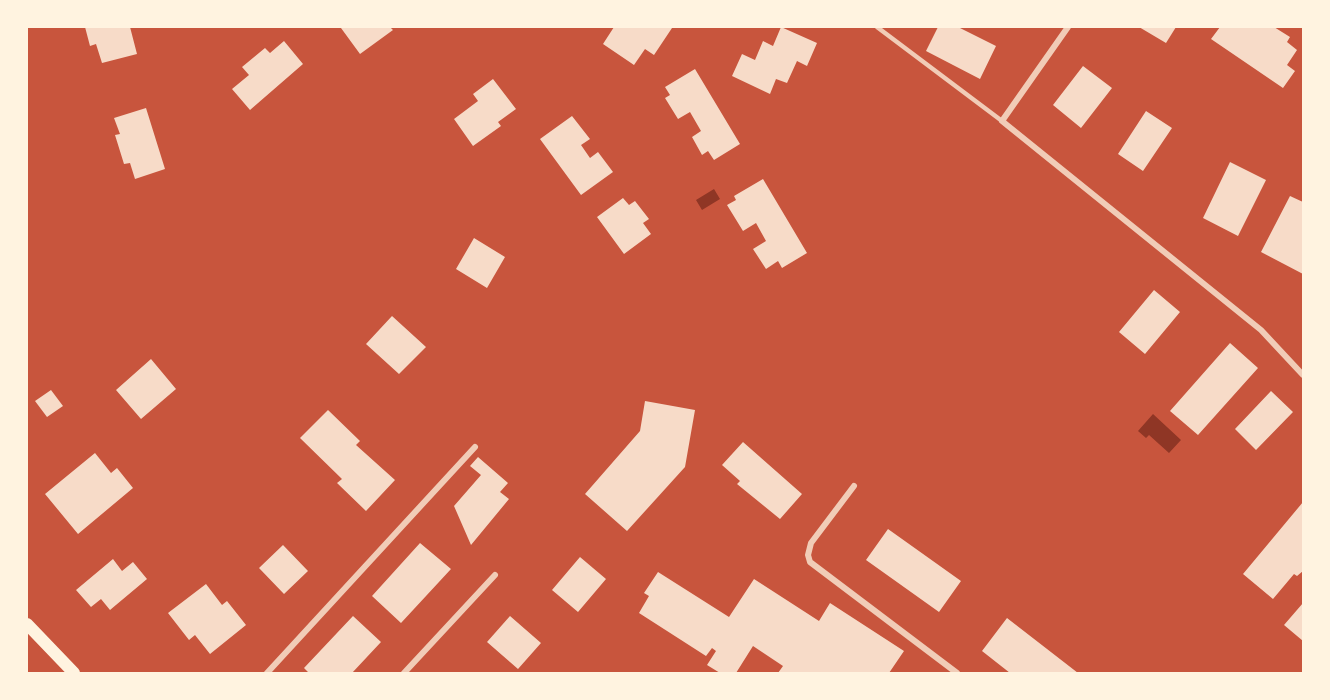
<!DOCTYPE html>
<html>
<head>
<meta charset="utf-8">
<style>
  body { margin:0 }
  #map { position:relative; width:1330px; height:700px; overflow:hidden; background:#c8553d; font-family:"DejaVu Sans",sans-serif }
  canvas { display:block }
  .frame { position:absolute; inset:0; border:28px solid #fff3e0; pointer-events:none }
</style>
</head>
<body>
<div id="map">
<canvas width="1330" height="700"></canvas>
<div class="frame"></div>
</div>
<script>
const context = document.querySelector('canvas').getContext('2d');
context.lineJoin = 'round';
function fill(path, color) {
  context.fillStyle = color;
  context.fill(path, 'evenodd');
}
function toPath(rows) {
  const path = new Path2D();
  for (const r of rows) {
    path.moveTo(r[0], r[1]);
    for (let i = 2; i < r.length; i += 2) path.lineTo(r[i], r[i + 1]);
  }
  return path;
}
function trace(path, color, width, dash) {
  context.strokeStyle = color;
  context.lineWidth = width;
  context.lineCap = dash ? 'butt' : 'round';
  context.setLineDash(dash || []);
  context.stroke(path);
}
const water = toPath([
  [714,189,720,199,702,210,696,200],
  [1153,414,1181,440,1169,453,1149,435,1146,438,1138,431]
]);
const building = toPath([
  [85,27,130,27,137,54,102,63,96,44,90,46],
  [343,27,390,27,393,30,360,54,341,28],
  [614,27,670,27,672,28,654,55,645,49,634,65,603,44],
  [781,27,817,43,807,66,797,61,787,83,776,79,770,94,732,76,742,54,755,60,763,41,773,46],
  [938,27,958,27,996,46,980,79,926,51],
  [1139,27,1176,27,1166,43],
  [1220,27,1274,27,1290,37,1287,42,1297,50,1287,65,1295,71,1283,88,1211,39],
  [284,41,303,64,250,110,232,89,249,75,242,67,265,48,270,53],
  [1083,66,1112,88,1081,128,1053,105],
  [695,69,740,144,714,160,708,151,702,155,692,137,701,131,690,112,678,119,665,98,670,95,665,87],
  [493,79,516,109,498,122,501,126,473,146,454,119,478,101,473,94],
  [146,108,165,169,135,179,130,163,124,164,115,135,120,134,114,118],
  [1146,111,1172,128,1143,171,1118,154],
  [572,116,590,139,581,145,590,158,598,152,613,172,581,195,540,139],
  [1230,162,1266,180,1238,236,1203,218],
  [763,179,807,253,782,268,778,261,766,269,753,249,766,241,756,223,743,231,727,205,736,200,734,196],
  [1290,196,1303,202,1303,274,1261,252],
  [623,198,629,205,635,201,649,219,643,223,651,234,624,254,597,217],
  [474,238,505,257,487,288,456,269],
  [1154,290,1180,312,1145,354,1119,332],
  [392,316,426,347,399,374,366,344],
  [1230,343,1258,368,1198,435,1170,411],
  [151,359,176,389,141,419,116,390],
  [51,390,63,406,47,417,35,401],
  [1271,391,1293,412,1256,450,1235,429],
  [645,401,695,410,685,467,627,531,585,494,640,431],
  [328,410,360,441,356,445,395,480,366,511,337,483,342,479,300,438],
  [743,442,802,494,780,519,737,484,740,481,722,465],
  [95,453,111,473,117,468,133,488,78,534,45,494],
  [478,457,508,483,500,492,509,499,471,545,454,506,481,475,470,466],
  [1303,502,1303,571,1297,576,1294,574,1273,599,1243,574],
  [888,529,961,581,939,612,866,560],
  [420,543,451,569,401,623,372,596],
  [283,545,308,571,284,594,259,568],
  [580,557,606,579,578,612,552,590],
  [113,559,122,571,133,562,147,579,110,610,101,599,91,607,76,590],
  [658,572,729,617,754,579,819,621,830,603,904,651,889,673,778,673,783,666,753,646,736,673,720,673,707,665,716,651,712,648,706,656,639,613,649,596,644,593],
  [206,584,222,605,227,601,246,625,210,654,195,635,189,640,168,613],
  [1303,603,1303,641,1284,625],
  [353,616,381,642,352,673,309,673,304,668],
  [510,616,541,643,518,669,487,642],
  [1007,618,1078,673,1010,673,982,651]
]);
const service = toPath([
  [877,27,1002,121]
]);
const minor = toPath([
  [1068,27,1002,121,1261,330,1303,375],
  [854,486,811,543,808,555,810,562,957,673],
  [267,673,475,447],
  [404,673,495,575]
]);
const secondary = toPath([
  [27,624,74,673]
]);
fill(water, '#8f3625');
fill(building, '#f7dbc8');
trace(service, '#f1ccb7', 4.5);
trace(minor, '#f1ccb7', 6);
trace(secondary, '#fff3e0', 12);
</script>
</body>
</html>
